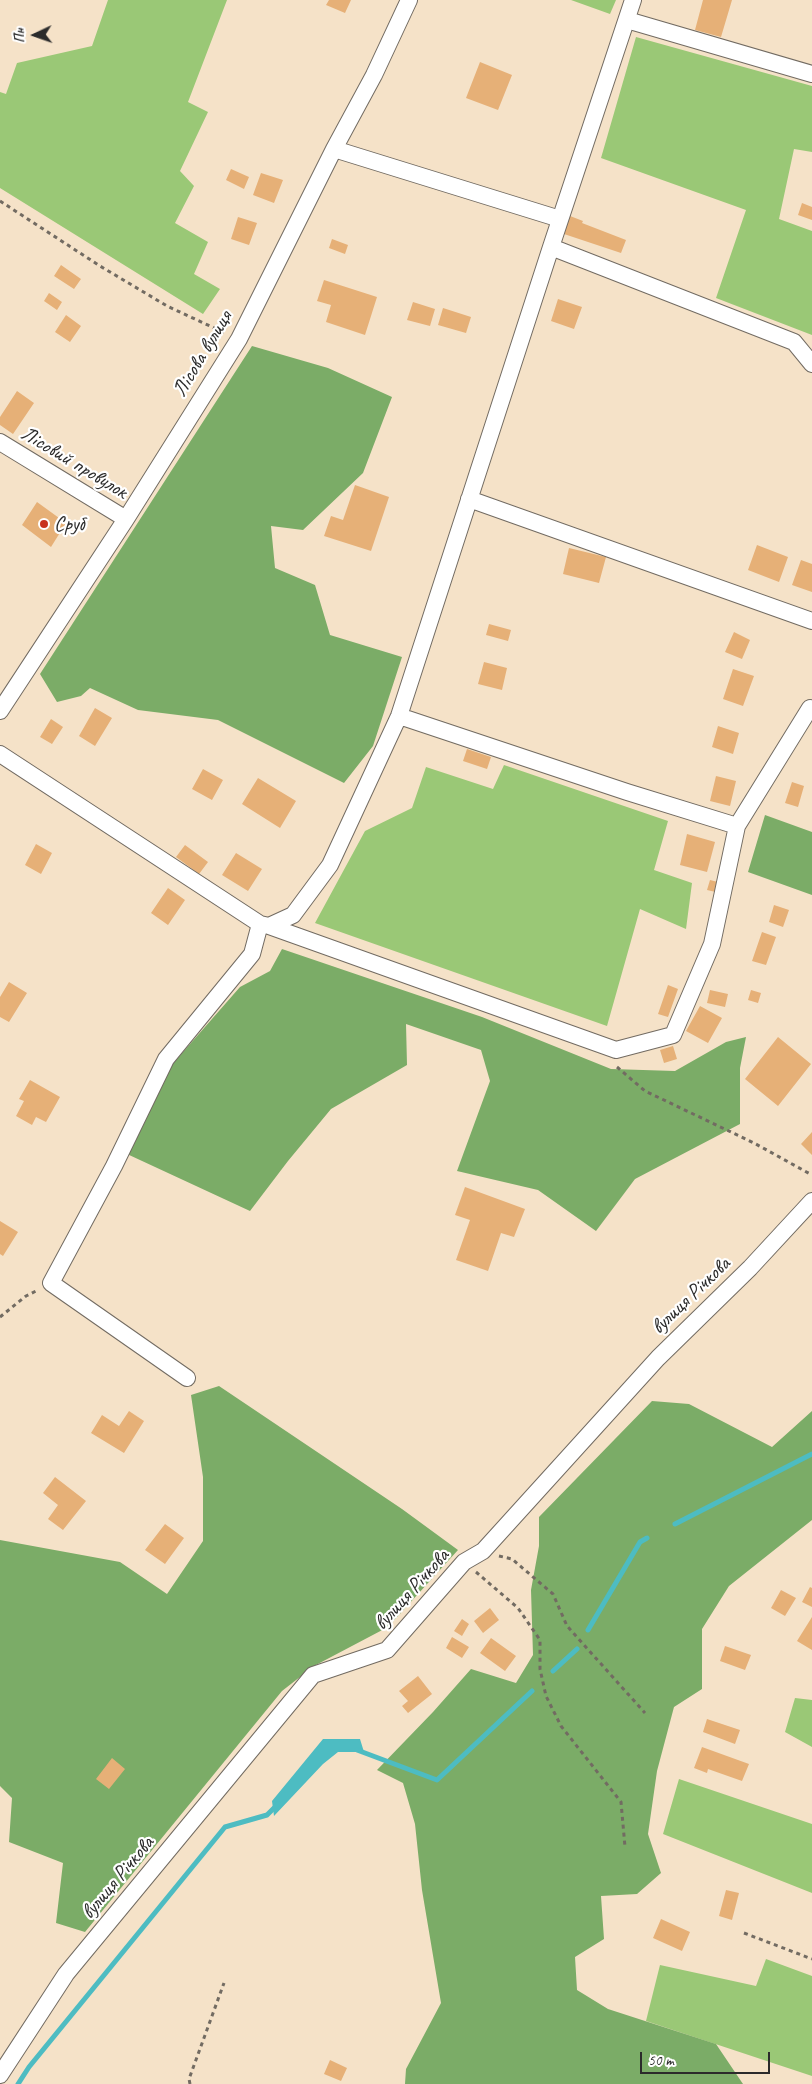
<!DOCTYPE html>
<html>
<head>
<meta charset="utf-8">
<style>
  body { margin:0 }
  #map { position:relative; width:812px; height:2084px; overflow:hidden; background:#f5e2c8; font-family:Caveat,sans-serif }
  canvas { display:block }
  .north { position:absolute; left:10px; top:10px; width:50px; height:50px; -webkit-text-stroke:4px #fff; paint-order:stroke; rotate:267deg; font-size:14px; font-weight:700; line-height:20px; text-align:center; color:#2b2b2b }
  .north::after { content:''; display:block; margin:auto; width:18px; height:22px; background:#2b2b2b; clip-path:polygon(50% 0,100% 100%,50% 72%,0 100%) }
  .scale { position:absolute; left:640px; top:2052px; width:130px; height:22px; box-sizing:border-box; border:2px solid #2b2b2b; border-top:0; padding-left:6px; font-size:15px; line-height:18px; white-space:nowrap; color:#2b2b2b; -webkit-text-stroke:4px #fff; paint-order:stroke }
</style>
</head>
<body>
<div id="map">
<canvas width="812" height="2084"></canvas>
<div class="north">Пн</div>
<div class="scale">50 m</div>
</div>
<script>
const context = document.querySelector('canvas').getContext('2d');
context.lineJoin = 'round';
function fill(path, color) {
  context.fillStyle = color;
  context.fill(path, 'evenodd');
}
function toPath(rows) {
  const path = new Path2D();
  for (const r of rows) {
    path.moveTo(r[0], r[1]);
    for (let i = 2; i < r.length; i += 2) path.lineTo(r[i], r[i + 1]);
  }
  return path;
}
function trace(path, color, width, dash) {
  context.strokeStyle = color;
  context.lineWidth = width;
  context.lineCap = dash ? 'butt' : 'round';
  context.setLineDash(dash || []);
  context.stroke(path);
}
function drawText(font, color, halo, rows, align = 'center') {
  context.font = font + ' Caveat,sans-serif';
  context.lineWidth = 4.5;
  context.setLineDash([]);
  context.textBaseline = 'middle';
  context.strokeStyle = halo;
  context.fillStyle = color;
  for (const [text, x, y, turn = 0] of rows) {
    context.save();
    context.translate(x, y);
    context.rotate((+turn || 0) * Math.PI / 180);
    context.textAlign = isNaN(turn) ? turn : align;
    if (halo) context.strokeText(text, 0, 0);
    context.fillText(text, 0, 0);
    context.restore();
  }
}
const green = toPath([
  [108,0,227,0,188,102,208,112,180,171,194,186,175,223,208,242,194,274,220,289,203,314,0,188,0,92,6,94,17,63,92,46],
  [571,0,616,0,610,14],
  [636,37,812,86,812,152,794,149,779,219,812,231,812,335,716,298,746,210,601,158],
  [504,765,668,821,654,870,692,883,686,929,640,909,607,1026,315,923,365,831,412,808,426,767,493,789],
  [795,1698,812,1700,812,1747,785,1732],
  [679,1779,812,1824,812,1893,663,1834],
  [766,1959,812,1976,812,2076,646,2021,660,1965,756,1986]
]);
const forest = toPath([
  [252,346,328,368,392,397,363,473,303,530,271,526,275,568,315,585,330,635,402,657,373,746,344,783,218,720,138,710,90,688,81,696,57,702,40,674],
  [765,815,812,832,812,895,748,872],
  [282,949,482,1017,611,1069,675,1071,726,1042,746,1037,740,1068,740,1124,635,1179,596,1231,538,1190,457,1171,490,1081,481,1050,406,1024,407,1065,331,1109,288,1161,250,1211,127,1154,155,1084,240,987,270,971],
  [219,1386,402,1509,458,1550,388,1627,314,1666,282,1691,85,1932,56,1923,63,1863,9,1842,12,1798,0,1786,0,1540,120,1562,167,1594,203,1541,203,1477,191,1395],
  [652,1401,689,1404,772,1447,812,1411,812,1520,729,1586,702,1629,702,1689,674,1707,657,1771,648,1834,661,1873,637,1894,601,1896,604,1939,575,1957,577,1990,608,2009,716,2044,743,2084,405,2084,406,2069,441,2003,422,1890,415,1824,403,1783,377,1770,433,1712,471,1669,516,1683,533,1655,531,1590,539,1546,539,1517]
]);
const water = toPath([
  [323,1739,360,1739,364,1752,338,1752,323,1764,274,1816,272,1801]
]);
const stream = toPath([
  [675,1524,812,1454],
  [588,1630,640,1542,647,1538],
  [553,1671,577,1649],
  [357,1750,437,1780,532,1691],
  [18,2084,29,2067,225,1827,267,1815,278,1804]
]);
const building = toPath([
  [329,0,351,0,345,13,326,5],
  [703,0,732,0,721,37,695,30],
  [480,62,512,75,498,110,466,98],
  [231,169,249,177,244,189,226,180],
  [261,173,283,180,274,203,253,195],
  [802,203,812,207,812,220,798,215],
  [570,216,583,221,582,223,626,240,621,253,564,234],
  [238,217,257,223,249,245,231,239],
  [332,239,348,245,345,254,329,248],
  [61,265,81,279,74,289,54,276],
  [324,280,377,297,365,335,326,322,331,305,317,301],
  [49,293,62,302,57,310,44,301],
  [558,299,582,307,574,329,551,321],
  [413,302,435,309,430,326,407,320],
  [443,308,471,317,466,333,438,325],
  [66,315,81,326,70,342,55,332],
  [17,391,34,403,13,434,0,425,0,417],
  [355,485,389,497,371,551,324,536,331,516,343,520],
  [37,502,66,523,51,547,22,525],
  [757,545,788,557,779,582,748,570],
  [569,548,606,557,599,583,563,574],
  [801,560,812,564,812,592,792,585],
  [489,624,511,630,508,641,486,635],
  [734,632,750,640,742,659,725,652],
  [484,662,507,668,502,690,478,684],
  [733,669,754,676,743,706,723,699],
  [95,708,112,718,95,746,79,736],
  [51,719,63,727,52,744,40,737],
  [718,726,739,733,733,754,712,747],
  [467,749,491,757,487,769,463,761],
  [203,769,223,780,212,800,192,789],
  [716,776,736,781,730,806,710,801],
  [258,778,296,801,280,828,242,804],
  [792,782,804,786,798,807,785,803],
  [687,834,715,842,707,872,680,865],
  [36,844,52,853,41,874,25,865],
  [185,845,208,862,199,874,176,857],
  [236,853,262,869,248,891,222,875],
  [710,880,722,883,720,893,707,890],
  [168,888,185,900,168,925,151,913],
  [774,905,789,910,783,927,769,922],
  [762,932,776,937,766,965,752,961],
  [9,982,27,993,9,1022,0,1017,0,997],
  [668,985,678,989,668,1017,658,1014],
  [710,990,728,994,725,1007,707,1003],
  [751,990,761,993,758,1003,748,1000],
  [700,1006,722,1018,708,1043,686,1031],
  [778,1037,811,1064,778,1106,745,1079],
  [673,1046,677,1059,664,1063,660,1050],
  [30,1080,60,1097,46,1122,36,1117,32,1125,16,1116,24,1101,19,1099],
  [812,1132,812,1155,801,1144],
  [465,1187,525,1209,514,1237,501,1233,488,1271,456,1260,470,1220,455,1215],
  [0,1221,18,1232,3,1256,0,1254],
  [129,1411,144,1421,124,1453,91,1433,102,1415,119,1426],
  [55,1477,86,1501,63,1530,48,1519,58,1505,43,1493],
  [165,1524,184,1538,165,1564,145,1550],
  [810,1587,812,1588,812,1607,802,1602],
  [781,1590,796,1598,785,1616,771,1608],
  [490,1608,499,1620,483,1633,474,1621],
  [812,1617,812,1650,797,1641],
  [462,1619,469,1624,462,1636,454,1631],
  [452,1637,469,1647,462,1658,446,1648],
  [491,1638,516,1656,505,1671,480,1653],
  [725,1646,751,1655,745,1670,720,1661],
  [418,1676,432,1694,408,1713,402,1706,408,1701,399,1691],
  [707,1719,740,1730,735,1744,703,1732],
  [702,1747,749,1764,742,1781,708,1769,707,1773,694,1768],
  [112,1758,125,1769,109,1789,96,1779],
  [726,1890,739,1893,732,1920,719,1916],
  [661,1919,690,1932,682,1951,653,1938],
  [330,2060,347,2068,341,2081,324,2074]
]);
const path = toPath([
  [0,201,100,266,167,306,225,333],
  [617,1067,645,1091,754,1143,812,1175],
  [0,1317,26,1296,38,1290],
  [499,1556,512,1559,553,1594,567,1626,645,1713],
  [476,1572,518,1608,540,1640,540,1669,546,1696,561,1726,621,1802,625,1847],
  [744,1933,812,1959],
  [190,2084,189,2079,224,1983]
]);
const minor = toPath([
  [627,20,812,74],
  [334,149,560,219],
  [551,247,794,342,812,364],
  [0,442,126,519],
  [469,499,812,621],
  [0,711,126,519,239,339,334,149,374,75,409,0],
  [399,716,627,792,737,826],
  [0,754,260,924,269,926,293,915,330,865,399,716,551,247,633,0],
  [269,926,616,1050,673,1035,712,944,737,826,810,708],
  [187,1378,51,1283,114,1166,166,1059,252,954,260,924],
  [0,2075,66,1974,313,1675,387,1650,464,1562,483,1551,658,1358,750,1268,812,1201]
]);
const markers = [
  [44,524,5,"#c8321e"]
];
const streetNames = [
  ["Лісова вулиця",203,354,-59],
  ["Лісовий провулок",74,463,31],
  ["вулиця Річкова",691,1296,-44],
  ["вулиця Річкова",412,1590,-48],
  ["вулиця Річкова",118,1878,-50]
];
const poiNames = [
  ["Сруб",54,524]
];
fill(green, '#9ac876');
fill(forest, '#7bac67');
fill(water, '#4dbcc2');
trace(stream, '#4dbcc2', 5);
fill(building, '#e6b077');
trace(minor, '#726b62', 18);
trace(path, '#726b62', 3, [4, 4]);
trace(minor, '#fff', 16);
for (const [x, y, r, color] of markers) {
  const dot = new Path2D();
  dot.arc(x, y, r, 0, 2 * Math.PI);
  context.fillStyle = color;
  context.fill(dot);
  trace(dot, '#fff', 2);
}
drawText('21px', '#2b2b2b', '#fff', streetNames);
drawText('21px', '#2b2b2b', '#fff', poiNames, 'left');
</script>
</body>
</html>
